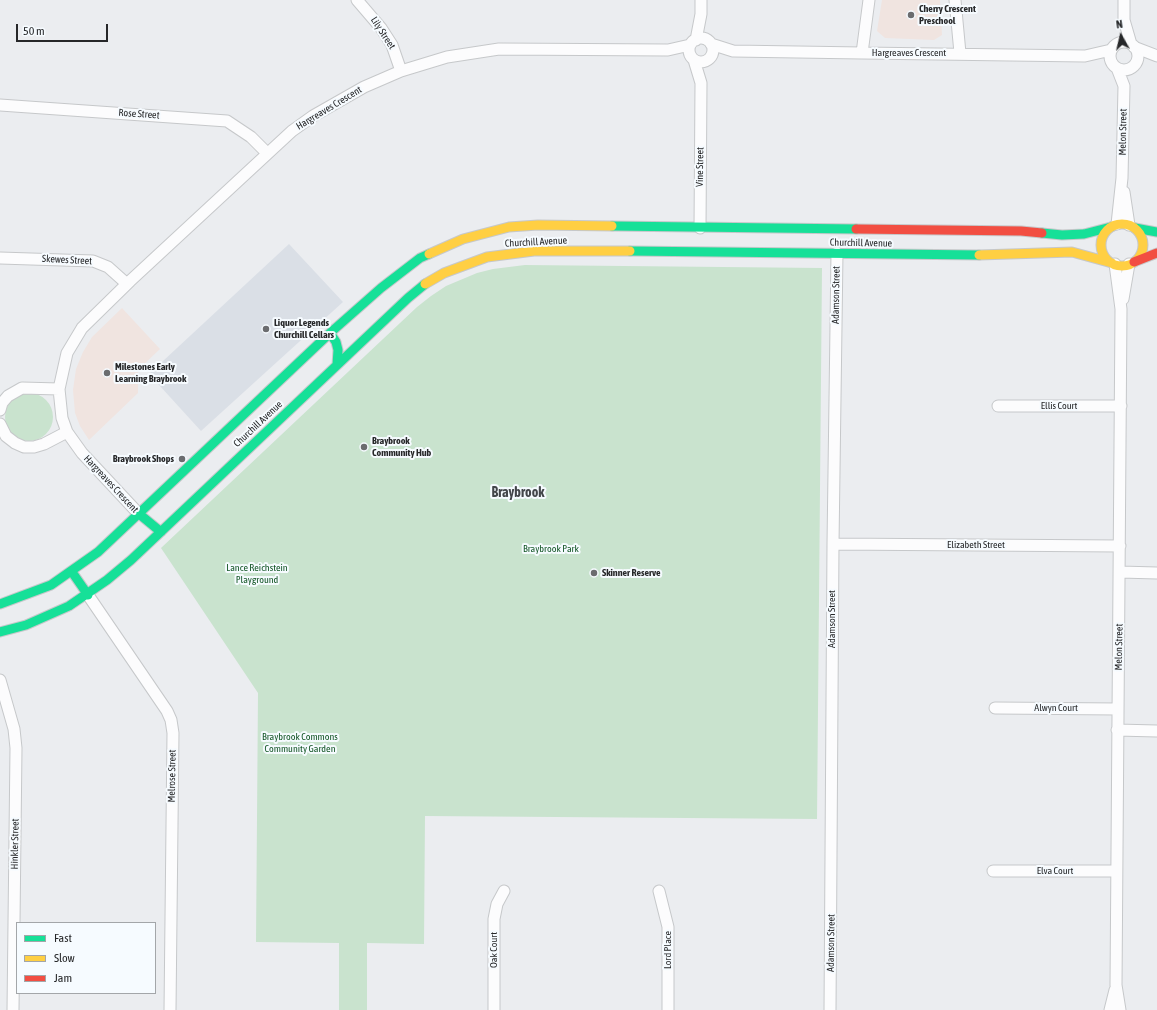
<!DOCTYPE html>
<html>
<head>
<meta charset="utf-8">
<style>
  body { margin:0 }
  #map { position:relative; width:1157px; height:1010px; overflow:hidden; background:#ebedf0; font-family:"Asap Condensed",sans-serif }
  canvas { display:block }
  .legend { position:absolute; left:16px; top:922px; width:140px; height:72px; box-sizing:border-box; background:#f6fbff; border:1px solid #a3a6a9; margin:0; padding:5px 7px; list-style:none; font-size:12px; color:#262729 }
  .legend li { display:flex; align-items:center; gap:8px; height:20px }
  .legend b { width:20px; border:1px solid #a3a6a9 }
  .north { position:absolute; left:1101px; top:16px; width:40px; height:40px; -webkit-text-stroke:3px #f6fbff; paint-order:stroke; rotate:352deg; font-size:11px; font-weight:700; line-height:16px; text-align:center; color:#262729 }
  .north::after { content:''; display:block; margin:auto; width:14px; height:18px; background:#262729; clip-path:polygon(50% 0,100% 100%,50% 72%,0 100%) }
  .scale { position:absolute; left:16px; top:24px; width:92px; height:18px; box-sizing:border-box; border:2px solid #262729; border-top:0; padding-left:5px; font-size:12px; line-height:14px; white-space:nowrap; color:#262729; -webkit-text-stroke:3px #f6fbff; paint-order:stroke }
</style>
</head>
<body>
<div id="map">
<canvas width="1157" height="1010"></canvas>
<ul class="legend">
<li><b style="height:5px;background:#16e098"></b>Fast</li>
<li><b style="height:5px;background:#ffcf43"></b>Slow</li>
<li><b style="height:5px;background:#f24e42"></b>Jam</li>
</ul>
<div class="north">N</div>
<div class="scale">50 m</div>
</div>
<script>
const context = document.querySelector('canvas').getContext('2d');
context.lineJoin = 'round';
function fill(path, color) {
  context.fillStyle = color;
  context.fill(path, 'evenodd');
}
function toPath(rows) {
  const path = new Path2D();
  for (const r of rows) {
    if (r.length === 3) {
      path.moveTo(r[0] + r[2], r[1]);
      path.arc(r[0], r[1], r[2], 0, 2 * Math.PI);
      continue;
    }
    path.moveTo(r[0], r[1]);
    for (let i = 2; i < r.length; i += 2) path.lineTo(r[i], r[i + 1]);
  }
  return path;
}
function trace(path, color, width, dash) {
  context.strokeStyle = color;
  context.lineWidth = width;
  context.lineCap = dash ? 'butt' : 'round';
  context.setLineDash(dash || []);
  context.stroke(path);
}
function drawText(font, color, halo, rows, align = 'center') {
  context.font = font + ' "Asap Condensed",sans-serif';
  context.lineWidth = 4;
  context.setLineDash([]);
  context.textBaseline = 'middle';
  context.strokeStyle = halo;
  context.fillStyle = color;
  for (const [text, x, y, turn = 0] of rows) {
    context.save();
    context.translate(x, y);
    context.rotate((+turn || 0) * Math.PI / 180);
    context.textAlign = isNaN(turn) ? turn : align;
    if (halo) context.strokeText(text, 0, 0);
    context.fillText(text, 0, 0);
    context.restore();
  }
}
const built = toPath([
  [289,244,343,302,201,431,149,374]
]);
const education = toPath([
  [882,0,940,0,942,35,934,40,885,38,877,31],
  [122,308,160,349,138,370,138,393,89,440,80,426,75,413,73,390,76,369,83,352,92,337]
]);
const green = toPath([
  [525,265,822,268,817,819,425,816,424,944,367,943,367,1010,339,1010,339,943,256,942,258,693,161,548,417,307,431,296,446,286,477,273,493,269],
  [29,417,24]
]);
const street = toPath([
  [357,0,381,28,392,45,401,71],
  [955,0,960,53],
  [1124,0,1124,20,1131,44],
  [701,50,12],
  [696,40,701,14,701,0],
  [1124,56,14],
  [711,44,733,51,862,53,1085,56,1111,50],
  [1134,47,1157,56],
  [862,53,869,0],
  [694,60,701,83,700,228],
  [0,105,227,121,251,137,267,153],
  [1124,192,1129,225],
  [1117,224,1122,178,1124,86,1117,68],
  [0,258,93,261,108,267,127,284],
  [1115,264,1121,309,1116,985,1120,1010],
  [1123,299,1129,264],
  [998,406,1121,406],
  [0,410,2,403,8,396,22,388,59,389],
  [0,424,6,436,15,443,24,447,34,447,44,444,67,432],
  [138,513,82,453,67,432,62,418,59,389,67,353,82,328,130,281,292,131,313,116,364,87,401,71,447,57,499,49,668,50,690,45],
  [833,544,1120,546],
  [1120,572,1157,573],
  [88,595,167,711,171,720,173,733,170,1010],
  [0,680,14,729,16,748,13,1010],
  [995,708,1118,709],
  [1117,730,1157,731],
  [993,871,1116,871],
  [659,891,668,927,668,1010],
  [494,1010,494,919,497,904,504,891],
  [830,1010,833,544,837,253],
  [1110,1010,1115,990]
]);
const fast = toPath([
  [612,226,856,229],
  [1135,228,1157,232],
  [1042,233,1062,235,1084,234,1111,227],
  [630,251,979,255],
  [330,333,336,342,338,350,337,365],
  [138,513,161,532],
  [72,572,88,595],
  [0,604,51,585,98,552,330,333,381,288,420,258,429,254],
  [0,632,26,625,69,606,107,580,131,560,408,298,425,284]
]);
const slow = toPath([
  [1122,245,21],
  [429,254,463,239,509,227,538,225,612,226],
  [979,255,1072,252,1112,263],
  [425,284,444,273,487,257,534,251,630,251]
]);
const jam = toPath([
  [856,229,1021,231,1042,233],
  [1134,262,1157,253]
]);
const markers = [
  [911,15,4,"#6b6c6f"],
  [266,329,4,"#6b6c6f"],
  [107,373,4,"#6b6c6f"],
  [364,447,4,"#6b6c6f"],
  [182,459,4,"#6b6c6f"],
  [594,573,4,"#6b6c6f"]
];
const poiNames = [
  ["Cherry Crescent",919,9],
  ["Preschool",919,21],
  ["Liquor Legends",274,323],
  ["Churchill Cellars",274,335],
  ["Milestones Early",115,367],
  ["Learning Braybrook",115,379],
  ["Braybrook",372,441],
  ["Community Hub",372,453],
  ["Braybrook Shops",174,459,"right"],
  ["Skinner Reserve",602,573]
];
const streetNames = [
  ["Lily Street",383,33,57],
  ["Hargreaves Crescent",909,53],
  ["Hargreaves Crescent",329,108,-31],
  ["Rose Street",139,114,4],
  ["Melon Street",1123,132,-89],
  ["Vine Street",700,167,-89],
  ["Churchill Avenue",536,242,-3],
  ["Churchill Avenue",861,243,1],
  ["Skewes Street",67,260,3],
  ["Adamson Street",836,295,-89],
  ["Ellis Court",1059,406],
  ["Churchill Avenue",258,424,-43],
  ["Hargreaves Crescent",111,484,47],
  ["Elizabeth Street",976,545],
  ["Adamson Street",832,619,-90],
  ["Melon Street",1119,647,-89],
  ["Alwyn Court",1056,708],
  ["Melrose Street",172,776,-89],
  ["Hinkler Street",15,844,-89],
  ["Elva Court",1055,871],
  ["Adamson Street",831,943,-89],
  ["Oak Court",494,950,-90],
  ["Lord Place",668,950,-90]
];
const parkNames = [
  ["Braybrook Park",551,549],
  ["Lance Reichstein",257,568],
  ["Playground",257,580],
  ["Braybrook Commons",300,737],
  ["Community Garden",300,749]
];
const districtNames = [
  ["Braybrook",518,493]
];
fill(built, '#dadfe6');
fill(education, '#f0e4e0');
fill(green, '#c9e3ce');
trace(street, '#c6c8ca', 13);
trace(fast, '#c6c8ca', 11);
trace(slow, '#c6c8ca', 11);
trace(jam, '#c6c8ca', 11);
trace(street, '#fcfcfd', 11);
trace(fast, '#16e098', 9);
trace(slow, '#ffcf43', 9);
trace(jam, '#f24e42', 9);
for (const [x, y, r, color] of markers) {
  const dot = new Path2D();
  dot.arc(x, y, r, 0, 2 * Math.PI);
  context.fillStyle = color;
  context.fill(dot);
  trace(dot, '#f6fbff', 1.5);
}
drawText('bold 10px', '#262729', '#f6fbff', poiNames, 'left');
drawText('10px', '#262729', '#f6fbff', streetNames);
drawText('10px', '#125525', '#f6fbff', parkNames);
drawText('bold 14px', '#43464a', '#f6fbff', districtNames);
</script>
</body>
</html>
